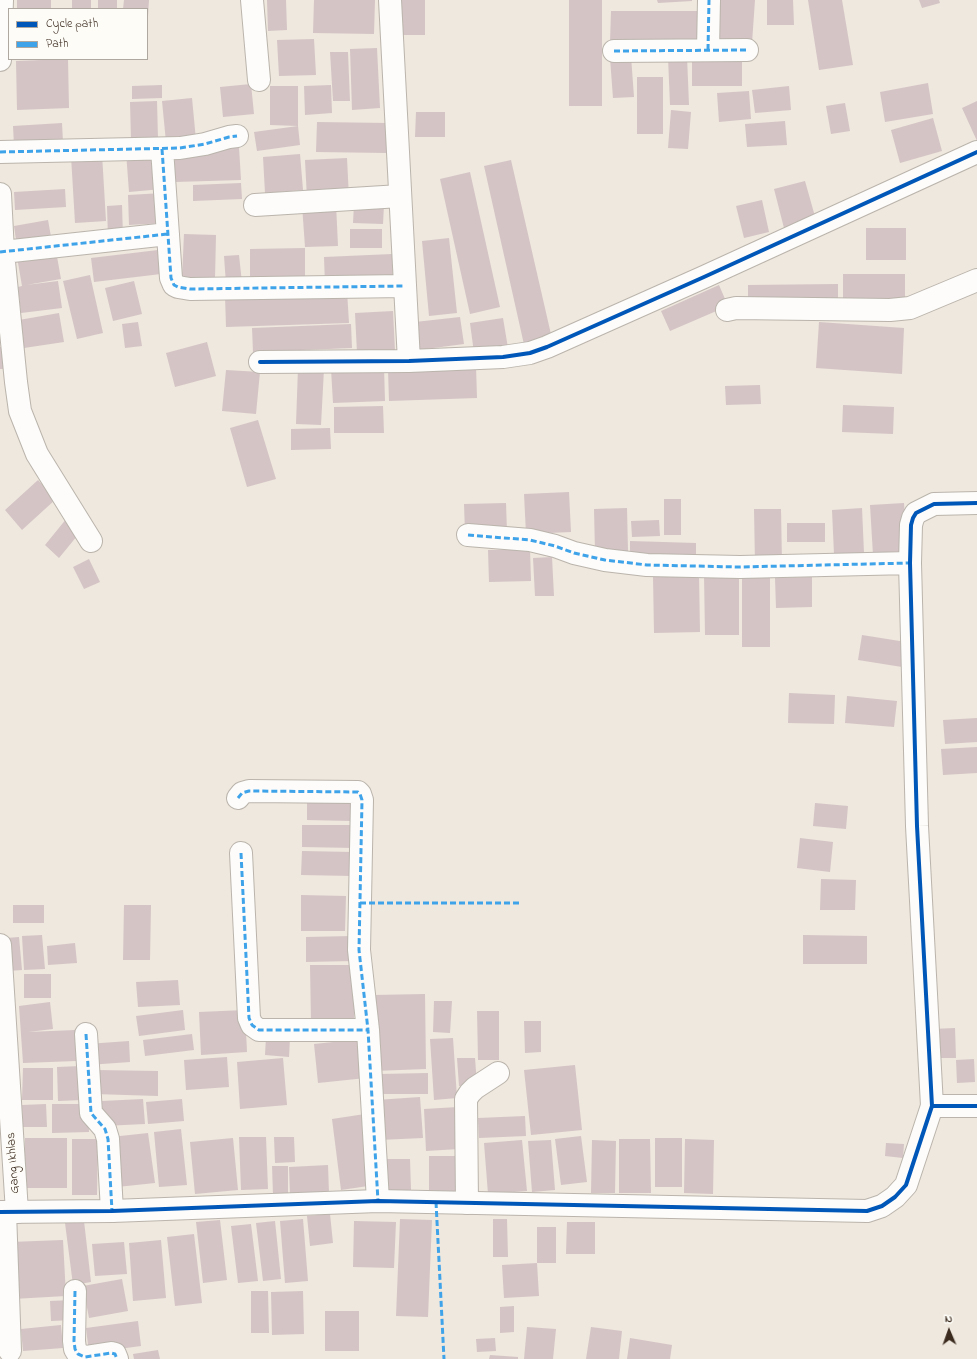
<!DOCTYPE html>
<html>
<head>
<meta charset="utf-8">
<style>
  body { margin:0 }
  #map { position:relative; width:977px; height:1359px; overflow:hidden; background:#efe8de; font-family:"Indie Flower",sans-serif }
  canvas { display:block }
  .legend { position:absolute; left:8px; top:8px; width:140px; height:52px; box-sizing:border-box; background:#fdfcf7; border:1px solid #afa8a0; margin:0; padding:5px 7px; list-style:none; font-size:12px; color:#3b2a1e }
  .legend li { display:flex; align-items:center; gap:8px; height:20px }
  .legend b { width:20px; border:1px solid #afa8a0 }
  .north { position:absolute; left:929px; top:1311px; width:40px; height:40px; -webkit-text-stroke:3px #fdfcf7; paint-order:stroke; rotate:358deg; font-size:11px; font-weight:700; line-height:16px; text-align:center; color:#3b2a1e }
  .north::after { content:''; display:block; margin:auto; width:14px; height:18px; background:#3b2a1e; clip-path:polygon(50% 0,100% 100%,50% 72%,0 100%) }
</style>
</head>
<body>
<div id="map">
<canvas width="977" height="1359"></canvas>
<ul class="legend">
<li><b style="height:5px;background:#0057b8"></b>Cycle path</li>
<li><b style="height:5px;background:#3fa3ea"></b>Path</li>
</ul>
<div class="north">N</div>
</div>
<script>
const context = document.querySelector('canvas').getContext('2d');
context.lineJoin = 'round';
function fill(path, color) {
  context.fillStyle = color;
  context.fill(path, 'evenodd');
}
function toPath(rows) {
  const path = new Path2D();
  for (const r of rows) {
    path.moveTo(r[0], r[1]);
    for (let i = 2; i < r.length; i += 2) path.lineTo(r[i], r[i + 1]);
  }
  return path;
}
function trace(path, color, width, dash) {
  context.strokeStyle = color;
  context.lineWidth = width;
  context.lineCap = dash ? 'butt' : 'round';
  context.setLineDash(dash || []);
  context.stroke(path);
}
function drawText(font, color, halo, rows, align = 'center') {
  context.font = font + ' "Indie Flower",sans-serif';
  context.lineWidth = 3;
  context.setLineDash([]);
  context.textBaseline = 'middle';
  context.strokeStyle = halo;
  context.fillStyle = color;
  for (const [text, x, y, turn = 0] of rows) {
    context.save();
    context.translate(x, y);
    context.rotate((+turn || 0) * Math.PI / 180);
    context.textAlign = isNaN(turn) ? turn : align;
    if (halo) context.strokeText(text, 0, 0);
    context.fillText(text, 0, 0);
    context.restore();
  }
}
const building = toPath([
  [17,0,51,0,51,9,17,9],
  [72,0,91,0,91,9,72,9],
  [98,0,117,0,117,9,98,9],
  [124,0,149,0,148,16,147,16,147,9,123,9],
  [267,0,286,0,287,30,268,31],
  [314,0,375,0,374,34,313,33],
  [402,0,425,0,425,35,402,35],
  [569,0,602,0,602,106,569,106],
  [657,0,692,0,692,1,658,3],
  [718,0,755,0,752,43,715,41],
  [767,0,793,0,794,25,767,25],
  [808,0,842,0,853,65,819,70],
  [919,0,939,0,940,3,922,8],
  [611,11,697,11,697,43,610,43],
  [314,39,316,75,279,76,277,40],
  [377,48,380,108,352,110,350,49],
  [330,52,348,52,350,101,333,101],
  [631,56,634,97,613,98,610,58],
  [687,56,689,105,670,105,668,57],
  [692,56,742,56,742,86,692,86],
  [68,59,69,108,17,110,16,61],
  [637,77,663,77,663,134,637,134],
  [928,83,933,114,885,122,880,92],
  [251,84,254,114,223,117,220,87],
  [162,85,162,98,132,99,132,86],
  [331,85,332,113,305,115,304,86],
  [270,86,298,86,298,126,270,125],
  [789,86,791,110,755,113,752,90],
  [749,91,751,119,719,122,717,93],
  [192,98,196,140,166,142,162,101],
  [157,101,158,139,131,140,130,102],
  [977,101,977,141,962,108],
  [845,103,850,131,831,134,826,106],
  [671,110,691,112,688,149,668,148],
  [416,112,445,112,445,137,415,137],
  [933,118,942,151,900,163,891,130],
  [785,121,787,145,747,147,745,124],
  [317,122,388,123,387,153,316,152],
  [62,123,63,142,14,146,13,126],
  [298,126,300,145,257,151,254,132],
  [239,147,241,180,175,182,174,150],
  [159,150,162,189,129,192,126,152],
  [102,154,106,221,75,223,71,156],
  [300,154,303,190,265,193,263,157],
  [347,158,349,198,307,199,305,160],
  [511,160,553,343,525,349,484,166],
  [470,172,500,307,470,314,440,179],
  [805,181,816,220,784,228,774,189],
  [241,183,242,199,193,201,193,185],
  [65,189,66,207,15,210,14,192],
  [163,193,164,223,129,225,128,195],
  [762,200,769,232,744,238,736,206],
  [336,204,338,246,305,247,302,205],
  [354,204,384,205,383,224,353,223],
  [122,205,123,237,108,238,107,206],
  [48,220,52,242,17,247,14,226],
  [866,228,906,228,906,260,866,260],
  [350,229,382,229,382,248,350,248],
  [184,234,216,235,215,279,182,278],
  [449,238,457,313,429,316,422,241],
  [305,248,305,283,250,284,250,249],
  [158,250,161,274,94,282,91,258],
  [56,251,61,279,26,285,58,281,62,308,21,313,18,287,22,286,17,257],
  [392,254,393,283,325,285,324,257],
  [239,255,242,283,226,284,224,256],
  [843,274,905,274,905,302,843,302],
  [90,275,103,333,77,339,63,281],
  [134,281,142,314,113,321,105,288],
  [838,284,838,306,748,307,748,285],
  [719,285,728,306,670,331,661,311],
  [347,291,349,323,226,327,225,295],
  [393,311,395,351,357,353,355,313],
  [59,313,64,342,24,348,19,320],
  [460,317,464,344,418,350,415,322],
  [503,318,508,348,474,353,470,323],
  [138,322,142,346,125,348,122,324],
  [819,322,904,328,902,374,816,368],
  [351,324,352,348,253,352,252,328],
  [207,342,216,376,175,387,166,353],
  [0,347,7,347,7,369,0,369],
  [476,366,477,398,389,401,388,369],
  [384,367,385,401,333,403,331,369],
  [298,368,324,369,321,425,296,424],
  [226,370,260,372,256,414,222,411],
  [760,385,761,404,726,405,725,386],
  [843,405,894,407,893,434,842,432],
  [383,406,384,433,334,433,334,407],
  [258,420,276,479,247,487,230,428],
  [330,428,331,449,291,450,291,429],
  [38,480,56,499,22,530,5,510],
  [569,492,571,532,526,534,524,494],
  [664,499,681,499,681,535,664,535],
  [506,503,507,532,465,533,464,504],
  [904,503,907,553,873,555,870,505],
  [627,508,628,551,595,552,594,509],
  [862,508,864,553,834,554,832,510],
  [754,509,781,509,782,563,755,564],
  [67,518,82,530,59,558,45,545],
  [659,520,660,536,632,537,631,521],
  [787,523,825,523,825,542,787,542],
  [630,541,696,543,696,560,630,559],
  [530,549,531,581,489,582,488,550],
  [552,557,554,596,535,596,533,558],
  [89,559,100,582,84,589,73,567],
  [699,575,700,632,654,633,653,576],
  [704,575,739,575,739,635,705,635],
  [742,576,770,576,770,647,742,647],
  [812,577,812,607,776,608,775,578],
  [862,635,906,642,902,667,858,660],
  [789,693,835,695,834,724,788,723],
  [847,696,897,701,894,727,845,723],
  [977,718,977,742,945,744,943,720],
  [977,747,977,773,943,775,941,749],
  [307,799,353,800,352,821,307,820],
  [815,803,848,806,846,829,813,826],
  [302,825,354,825,354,848,302,847],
  [800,838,833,842,830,872,797,868],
  [302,851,353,852,352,876,301,875],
  [821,879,856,880,855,910,820,910],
  [301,895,346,896,345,931,301,931],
  [13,905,44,905,44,923,13,923],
  [124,905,151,905,150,960,123,960],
  [42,935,45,969,24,970,22,936],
  [803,935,867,936,867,964,803,964],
  [352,936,353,961,306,962,306,937],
  [19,937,22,970,8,971,6,938],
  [75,943,77,963,48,965,47,946],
  [310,965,354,965,354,1023,311,1023],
  [24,974,51,974,51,998,24,998],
  [178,980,180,1005,138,1007,136,982],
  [425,994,426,1069,374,1071,373,995],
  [434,1001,452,1001,450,1033,433,1032],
  [50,1002,53,1029,28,1032,75,1030,76,1061,23,1063,19,1006],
  [183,1010,185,1030,139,1036,136,1016],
  [245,1010,247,1052,201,1055,199,1012],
  [477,1011,499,1011,499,1060,478,1060],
  [524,1021,541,1021,541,1052,525,1053],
  [955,1028,956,1058,933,1058,932,1029],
  [192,1034,194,1050,145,1056,143,1040],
  [266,1037,290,1038,289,1057,265,1055],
  [453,1038,457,1098,434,1100,430,1039],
  [362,1039,366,1078,318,1083,314,1044],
  [129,1041,130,1062,88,1065,87,1044],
  [227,1057,229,1087,186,1090,184,1060],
  [283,1058,287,1105,240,1109,237,1062],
  [457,1058,475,1058,477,1085,459,1086],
  [974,1059,975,1082,957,1083,956,1060],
  [575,1065,582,1130,531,1135,524,1070],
  [81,1066,82,1100,58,1101,57,1067],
  [23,1068,53,1068,53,1100,22,1100],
  [95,1070,158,1071,158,1096,94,1094],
  [428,1073,428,1094,380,1094,380,1074],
  [420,1097,423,1138,379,1140,376,1100],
  [143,1099,145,1124,103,1126,102,1101],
  [182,1099,184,1121,148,1124,146,1102],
  [46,1104,47,1127,23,1127,22,1105],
  [52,1104,88,1104,89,1132,52,1133],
  [458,1107,459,1149,426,1151,424,1109],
  [365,1114,375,1185,341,1190,332,1119],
  [525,1116,526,1136,479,1138,478,1118],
  [181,1129,187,1185,159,1187,154,1132],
  [148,1133,155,1183,117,1187,111,1137],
  [581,1136,587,1182,561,1185,555,1139],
  [239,1137,266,1137,268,1189,241,1190],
  [274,1137,294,1137,295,1162,275,1163],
  [25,1138,67,1138,67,1188,25,1188],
  [233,1138,238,1190,195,1194,190,1142],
  [655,1138,682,1138,682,1187,655,1187],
  [72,1139,98,1139,97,1195,72,1195],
  [619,1139,650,1139,651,1193,619,1193],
  [685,1139,714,1140,713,1194,684,1193],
  [522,1140,527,1191,488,1194,484,1143],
  [551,1140,555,1190,532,1192,528,1141],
  [592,1140,616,1141,615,1193,591,1193],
  [886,1143,904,1144,903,1158,885,1156],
  [429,1156,458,1156,458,1191,429,1191],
  [385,1159,410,1159,411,1190,385,1190],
  [328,1165,329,1193,290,1195,289,1167],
  [272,1166,288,1166,288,1194,273,1195],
  [330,1214,333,1243,310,1246,307,1216],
  [303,1219,308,1281,285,1283,280,1221],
  [400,1219,432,1220,428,1317,396,1316],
  [493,1219,507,1219,508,1257,493,1257],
  [220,1220,227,1280,203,1283,196,1222],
  [84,1221,91,1282,73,1285,65,1223],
  [275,1221,281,1279,263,1281,256,1223],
  [354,1221,396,1222,394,1268,353,1267],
  [567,1222,595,1222,595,1254,566,1254],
  [251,1224,258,1281,238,1283,231,1226],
  [537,1227,556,1227,556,1263,537,1263,539,1296,504,1298,502,1265,537,1263],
  [194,1234,202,1303,175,1306,167,1237],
  [63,1240,66,1296,13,1299,10,1242],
  [161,1240,166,1298,133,1301,129,1243],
  [124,1242,127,1274,95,1276,92,1244],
  [122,1279,128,1311,89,1318,83,1286],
  [251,1291,268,1291,269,1333,251,1333],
  [303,1291,304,1334,272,1335,271,1292],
  [72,1300,73,1320,51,1321,50,1301],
  [514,1306,514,1332,500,1333,500,1307],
  [325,1311,359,1311,359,1351,325,1351],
  [138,1321,141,1346,89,1353,86,1328],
  [61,1325,63,1348,23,1351,21,1329],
  [527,1327,556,1329,553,1359,524,1359],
  [591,1327,622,1331,619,1359,586,1359],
  [495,1338,496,1351,477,1352,476,1339],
  [630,1338,672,1345,670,1359,627,1359],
  [158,1350,160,1359,134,1359,133,1354],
  [490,1355,518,1357,518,1359,489,1359]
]);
const minor = toPath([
  [252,0,259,80],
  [390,0,409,361],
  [708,50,709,0],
  [614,51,747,50],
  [0,60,2,0],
  [162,149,171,278,174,285,178,287,190,289,404,286],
  [0,152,180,148,205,144,229,137,237,136],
  [0,194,3,252,16,382,20,411,37,454,91,541],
  [255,205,400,196],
  [3,252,168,234],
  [727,310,736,308,890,310,910,308,977,280],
  [260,362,409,361,503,357,530,353,547,347,704,277,977,152],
  [468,535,530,540,555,546,574,553,605,560,647,565,740,567,910,563],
  [238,798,242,793,249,791,358,792,360,794,362,800,359,950,368,1030],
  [241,853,249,1018,252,1025,259,1030,368,1030,378,1201],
  [0,945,17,1212],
  [86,1034,91,1113,105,1129,108,1139,112,1211],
  [932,1106,917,826,910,563,911,525,913,518,916,513,934,504,977,503],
  [467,1203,466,1099,470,1093,475,1088,498,1073],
  [5,1212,10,1351],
  [75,1291,74,1341,75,1349,78,1354,85,1357,111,1353,115,1354,117,1359]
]);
const tertiary = toPath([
  [0,1212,112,1211,378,1201,867,1211,882,1206,895,1197,906,1185,932,1106,977,1106]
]);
const quiet = toPath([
  [708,50,709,0],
  [614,51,747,50],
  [162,149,171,278,174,285,178,287,190,289,404,286],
  [0,152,180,148,205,144,229,137,237,136],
  [0,252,168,234],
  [468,535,530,540,555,546,574,553,605,560,647,565,740,567,910,563],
  [238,798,242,793,249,791,358,792,360,794,362,800,359,950,368,1030],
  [241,853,249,1018,252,1025,259,1030,368,1030,378,1201],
  [360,903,519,903],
  [86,1034,91,1113,105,1129,108,1139,112,1211],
  [436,1202,444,1359],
  [75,1291,74,1341,75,1349,78,1354,85,1357,111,1353,115,1354,117,1359]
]);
const cycleway = toPath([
  [260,362,409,361,503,357,530,353,547,347,704,277,977,152],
  [932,1106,917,826,910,563,911,525,913,518,916,513,934,504,977,503],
  [0,1212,112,1211,378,1201,867,1211,882,1206,895,1197,906,1185,932,1106,977,1106]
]);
const streetNames = [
  ["Gang Ikhlas",14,1163,-94]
];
fill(building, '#d4c4c5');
trace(minor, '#bab4ac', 24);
trace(tertiary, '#bab4ac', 24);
trace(minor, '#fdfcfa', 22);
trace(tertiary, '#fdfcfa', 22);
trace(quiet, '#3fa3ea', 3, [6, 3]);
trace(cycleway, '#0057b8', 4);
drawText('13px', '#3b2a1e', '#fdfcf7', streetNames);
</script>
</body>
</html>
